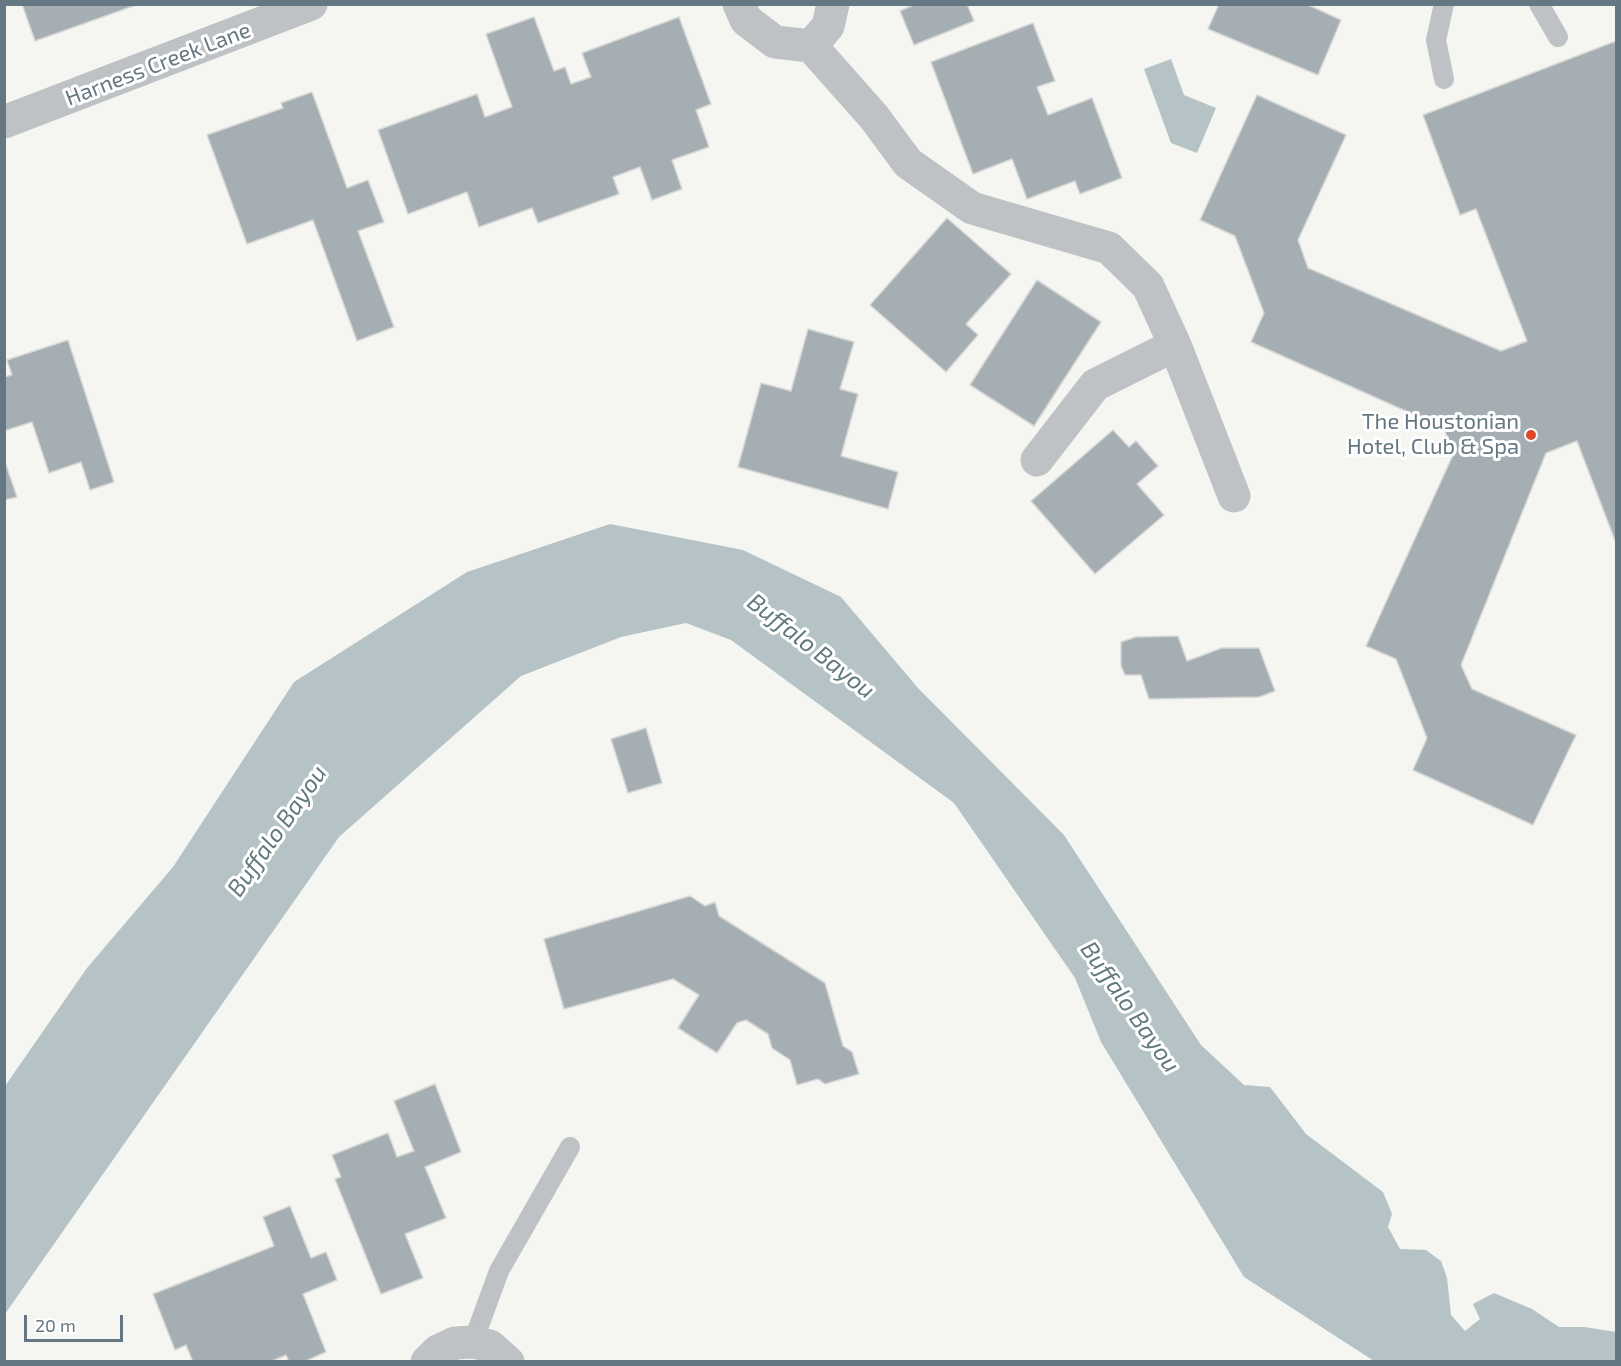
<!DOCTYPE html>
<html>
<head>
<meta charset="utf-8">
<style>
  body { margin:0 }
  #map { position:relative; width:1621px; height:1366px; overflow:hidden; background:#f5f5f2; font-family:"Exo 2",sans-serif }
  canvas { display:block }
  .frame { position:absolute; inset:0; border:6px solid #657782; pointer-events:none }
  .scale { position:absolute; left:24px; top:1315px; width:99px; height:27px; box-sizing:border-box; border:3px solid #657782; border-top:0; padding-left:8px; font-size:18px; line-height:21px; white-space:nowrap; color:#657782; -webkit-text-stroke:4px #fff; paint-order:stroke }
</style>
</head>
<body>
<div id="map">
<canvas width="1621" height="1366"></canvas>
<div class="frame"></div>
<div class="scale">20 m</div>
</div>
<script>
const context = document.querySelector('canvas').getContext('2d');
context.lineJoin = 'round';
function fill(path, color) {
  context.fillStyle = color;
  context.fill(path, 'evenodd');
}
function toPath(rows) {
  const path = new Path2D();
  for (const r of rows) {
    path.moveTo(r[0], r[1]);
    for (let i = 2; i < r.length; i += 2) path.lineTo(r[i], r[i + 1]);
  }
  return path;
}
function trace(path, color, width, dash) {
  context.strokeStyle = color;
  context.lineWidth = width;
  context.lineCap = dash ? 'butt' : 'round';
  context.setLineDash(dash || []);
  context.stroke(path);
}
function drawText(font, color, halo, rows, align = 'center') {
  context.font = font + ' "Exo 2",sans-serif';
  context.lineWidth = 6;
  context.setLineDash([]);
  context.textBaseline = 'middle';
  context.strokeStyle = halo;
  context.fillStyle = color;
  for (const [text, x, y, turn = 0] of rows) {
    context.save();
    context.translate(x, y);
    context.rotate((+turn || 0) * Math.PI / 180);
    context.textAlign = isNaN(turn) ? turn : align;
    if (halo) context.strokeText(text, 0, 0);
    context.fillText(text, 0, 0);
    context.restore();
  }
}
const water = toPath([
  [1171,59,1184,95,1216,108,1197,153,1171,143,1144,69],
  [610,524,743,550,841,597,918,688,1064,835,1201,1045,1244,1085,1270,1087,1306,1134,1383,1192,1392,1214,1388,1227,1400,1249,1426,1250,1441,1261,1447,1278,1451,1315,1465,1331,1480,1319,1473,1304,1494,1293,1532,1309,1559,1327,1584,1327,1616,1332,1616,1361,1374,1361,1244,1277,1101,1042,1075,978,954,803,731,640,686,623,621,637,521,676,339,837,5,1314,5,1086,87,968,173,867,294,682,467,572]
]);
const building = toPath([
  [22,4,139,4,35,41,22,4],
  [916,4,967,4,974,21,914,45,900,11,916,4],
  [1219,4,1306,4,1341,20,1318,75,1208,29,1219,4],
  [534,17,554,71,565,67,571,84,591,77,582,53,679,17,711,104,696,110,709,147,672,160,682,189,652,200,640,167,613,177,619,194,538,223,532,208,479,227,467,192,408,214,378,130,477,94,485,117,512,107,486,34,534,17],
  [1033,23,1055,81,1037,87,1048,115,1092,98,1122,178,1080,194,1075,181,1027,199,1012,159,973,174,931,62,1033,23],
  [1616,41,1616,543,1577,441,1546,453,1461,665,1472,689,1576,735,1533,825,1413,770,1427,738,1396,659,1366,646,1453,455,1444,428,1251,342,1264,313,1235,236,1200,220,1257,95,1346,135,1298,240,1308,268,1501,351,1527,341,1476,209,1460,215,1423,115,1616,41],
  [312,92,347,188,368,180,384,222,358,231,394,327,357,341,313,220,247,244,207,135,283,108,281,103,312,92],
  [947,218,1011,274,966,324,978,335,946,372,870,305,947,218],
  [1037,280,1101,322,1034,426,970,385,1037,280],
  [808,329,854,342,840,389,858,394,841,456,898,472,888,509,738,467,761,383,791,391,808,329],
  [68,340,114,482,90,490,81,462,49,473,32,422,4,431,4,377,12,375,7,360,68,340],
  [1113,430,1129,447,1136,441,1158,466,1137,484,1164,515,1095,574,1031,501,1113,430],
  [4,459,17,497,4,500,4,459],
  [1178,636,1187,661,1222,648,1259,648,1275,691,1259,697,1149,699,1141,675,1125,675,1121,666,1121,642,1136,637,1178,636],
  [646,728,662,783,628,793,611,739,646,728],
  [690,896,705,906,715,902,719,916,825,983,843,1046,852,1052,859,1074,825,1084,818,1079,797,1085,790,1060,772,1048,768,1034,746,1020,737,1023,717,1053,678,1028,699,995,673,979,564,1009,544,939,690,896],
  [435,1084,461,1152,425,1167,446,1218,405,1234,423,1278,381,1294,335,1179,341,1177,332,1155,388,1133,397,1157,414,1151,394,1101,435,1084],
  [290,1206,311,1258,326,1252,337,1280,303,1294,326,1352,303,1362,289,1362,286,1355,270,1362,193,1362,186,1345,175,1350,153,1294,274,1246,263,1217,290,1206]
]);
const service = toPath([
  [1539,4,1558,37],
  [1444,79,1436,40,1444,4],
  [473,1342,499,1271,570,1147]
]);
const minor = toPath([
  [739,4,746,20,775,42,811,46,828,26,833,4],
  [811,46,874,117,908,163,972,208,1109,248,1148,286,1175,345,1234,496],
  [4,122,311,4],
  [1037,460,1095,385,1175,345],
  [427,1362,438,1351,455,1343,473,1342,490,1346,508,1362]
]);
const markers = [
  [1531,435,6,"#dc472a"]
];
const streetNames = [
  ["Harness Creek Lane",158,64,-21]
];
const poiNames = [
  ["The Houstonian",1519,422],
  ["Hotel, Club & Spa",1519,447]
];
const waterNames = [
  ["Buffalo Bayou",811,646,38],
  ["Buffalo Bayou",277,831,-55],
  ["Buffalo Bayou",1130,1007,55]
];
fill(water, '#b5c3c6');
fill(building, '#a5aeb3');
trace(building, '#d6d6d4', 1.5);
trace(service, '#bec2c5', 20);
trace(minor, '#bec2c5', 33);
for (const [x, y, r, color] of markers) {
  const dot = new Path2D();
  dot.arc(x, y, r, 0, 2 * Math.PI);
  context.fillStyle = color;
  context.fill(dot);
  trace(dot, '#fff', 2);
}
drawText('22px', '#657782', '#fff', streetNames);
drawText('22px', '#657782', '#fff', poiNames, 'right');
drawText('italic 24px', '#61797f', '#fff', waterNames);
</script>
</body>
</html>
